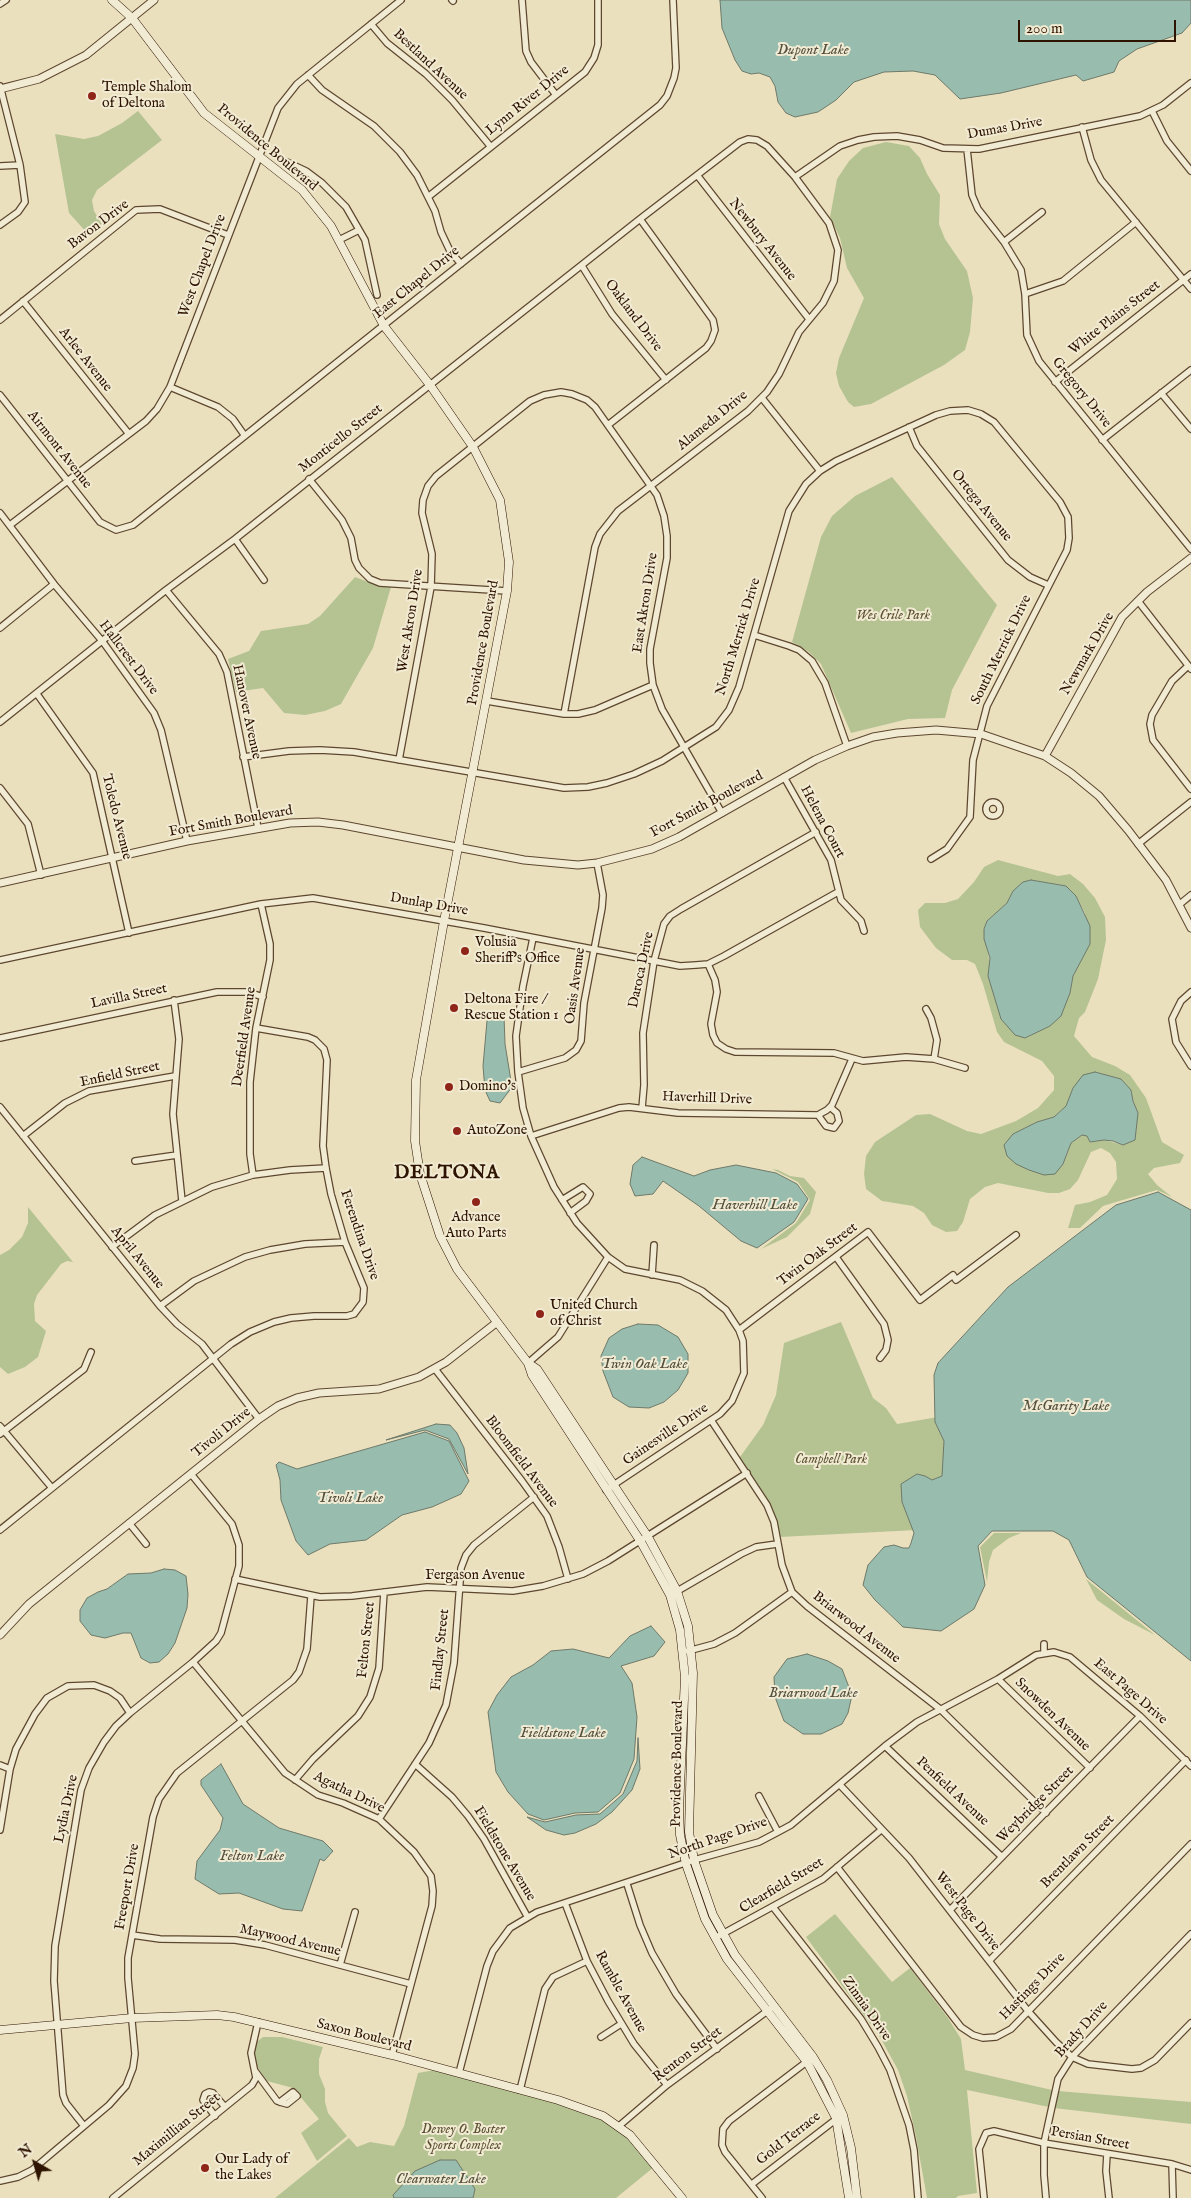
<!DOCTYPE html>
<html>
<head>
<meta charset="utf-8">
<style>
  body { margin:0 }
  #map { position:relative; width:1191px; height:2198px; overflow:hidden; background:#ebe0bd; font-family:"IM FELL English",serif }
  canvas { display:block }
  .north { position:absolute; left:10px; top:2138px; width:50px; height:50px; -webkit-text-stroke:4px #f2ebd4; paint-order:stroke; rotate:322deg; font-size:14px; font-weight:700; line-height:20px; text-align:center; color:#2e1400 }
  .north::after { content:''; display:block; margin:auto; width:18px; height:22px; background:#2e1400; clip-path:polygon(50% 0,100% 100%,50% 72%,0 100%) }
  .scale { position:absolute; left:1018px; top:20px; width:158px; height:22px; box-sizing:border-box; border:2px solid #2e1400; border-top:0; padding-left:6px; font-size:15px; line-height:18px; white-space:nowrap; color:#2e1400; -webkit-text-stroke:4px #f2ebd4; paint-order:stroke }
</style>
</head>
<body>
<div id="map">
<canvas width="1191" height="2198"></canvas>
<div class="north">N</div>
<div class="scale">200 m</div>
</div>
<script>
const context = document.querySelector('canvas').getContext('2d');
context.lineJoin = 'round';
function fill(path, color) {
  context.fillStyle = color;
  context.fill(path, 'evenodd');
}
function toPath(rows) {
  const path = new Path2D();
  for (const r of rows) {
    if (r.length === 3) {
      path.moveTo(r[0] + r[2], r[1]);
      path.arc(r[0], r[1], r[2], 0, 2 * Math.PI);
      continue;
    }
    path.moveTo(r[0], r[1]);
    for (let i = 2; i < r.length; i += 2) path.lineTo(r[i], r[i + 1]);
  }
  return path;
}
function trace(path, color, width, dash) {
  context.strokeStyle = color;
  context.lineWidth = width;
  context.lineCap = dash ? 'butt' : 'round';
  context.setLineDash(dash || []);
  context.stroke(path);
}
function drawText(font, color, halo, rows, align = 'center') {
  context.font = font + ' "IM FELL English",serif';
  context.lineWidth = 4;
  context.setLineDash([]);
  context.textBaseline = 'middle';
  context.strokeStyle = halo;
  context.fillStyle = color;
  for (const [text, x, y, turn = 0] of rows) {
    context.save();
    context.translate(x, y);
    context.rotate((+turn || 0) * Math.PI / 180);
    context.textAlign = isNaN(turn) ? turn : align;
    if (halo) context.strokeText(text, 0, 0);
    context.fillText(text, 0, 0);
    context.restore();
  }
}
const green = toPath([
  [138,111,162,140,97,190,92,200,94,211,102,224,88,234,69,213,55,134,84,139,98,136,122,123],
  [886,142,909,146,920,158,927,174,940,195,939,224,945,239,967,271,973,298,970,332,965,350,944,365,871,404,854,407,848,402,839,386,836,373,839,358,864,298,847,268,840,238,830,217,837,179,849,161,863,148],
  [892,477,997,605,952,690,945,718,908,719,851,733,821,664,809,652,792,642,821,537,832,516,855,496],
  [355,577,379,586,391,587,373,648,341,704,325,711,305,715,284,713,263,688,236,692,228,659,249,651,261,631,308,624,320,616],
  [998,860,1058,876,1070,874,1083,884,1095,898,1105,917,1106,940,1098,979,1085,1012,1079,1018,1074,1036,1092,1057,1115,1066,1130,1075,1146,1098,1162,1142,1184,1155,1180,1163,1154,1168,1148,1174,1157,1185,1172,1197,1157,1190,1116,1202,1103,1206,1080,1228,1068,1228,1075,1205,1090,1202,1107,1195,1117,1179,1116,1162,1110,1153,1101,1148,1091,1152,1078,1180,1070,1189,1059,1193,1048,1193,998,1183,985,1187,970,1199,963,1222,957,1231,946,1232,932,1225,924,1213,913,1206,882,1201,866,1189,864,1174,866,1156,875,1142,916,1115,930,1114,967,1131,981,1134,1016,1121,1038,1108,1054,1090,1054,1076,1042,1061,1004,1042,997,1032,983,984,975,964,967,960,952,960,936,948,920,927,918,910,925,903,945,903,958,899,974,882,984,867],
  [1031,880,1066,886,1076,896,1085,913,1089,944,1073,976,1070,993,1050,1026,1025,1038,996,1001,984,929,987,921,1007,903,1013,891],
  [1095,1072,1121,1079,1131,1090,1133,1101,1138,1113,1123,1145,1104,1140,1090,1142,1087,1135,1082,1135,1071,1143,1066,1157,1037,1122,1054,1117,1066,1106,1073,1088],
  [772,1169,778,1170,790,1176,804,1178,816,1192,810,1214,787,1237,761,1249,796,1223,810,1200,798,1182],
  [28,1207,73,1262,67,1261,61,1264,37,1295,34,1304,35,1321,46,1331,38,1357,25,1367,8,1374,0,1367,0,1255,9,1250,22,1237,28,1223],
  [841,1322,873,1398,886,1408,897,1424,961,1413,956,1528,780,1537,768,1501,740,1457,763,1425,776,1395,784,1343],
  [994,1533,1021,1533,1009,1538,993,1550,989,1562,987,1582,980,1547],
  [1086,1579,1176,1652,1155,1635,1124,1619,1097,1600],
  [835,1914,892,1982,910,1968,948,2018,961,2039,965,2070,1052,2090,1049,2107,967,2090,977,2193,958,2196,956,2198,927,2198,916,2137,907,2096,898,2070,880,2037,806,1937],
  [263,2037,282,2037,323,2047,319,2059,319,2074,325,2089,325,2102,328,2113,347,2136,317,2161,301,2133,319,2119,293,2088,267,2081,256,2065,254,2054,255,2043],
  [435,2070,564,2104,593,2114,627,2136,654,2167,616,2198,275,2198,349,2138,357,2147,370,2142,394,2146,404,2126,418,2073],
  [1058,2091,1191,2102,1191,2124,1054,2108]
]);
const water = toPath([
  [720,0,1191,0,1191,23,1182,33,1137,49,1119,61,1114,72,1083,81,1076,75,1001,93,960,99,935,75,913,71,884,72,854,82,836,100,818,112,795,117,786,113,778,102,775,86,770,77,759,73,751,74,742,71,735,60,722,28,720,0],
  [1031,880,1066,886,1076,896,1090,926,1090,944,1073,976,1070,993,1061,1016,1050,1026,1025,1038,1015,1035,1001,1019,988,976,990,958,984,939,984,929,987,921,1007,903,1013,891,1023,882,1031,880],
  [494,1012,504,1016,505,1044,512,1087,500,1103,490,1101,485,1090,483,1066,487,1021,490,1014,494,1012],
  [1095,1072,1121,1079,1131,1090,1133,1101,1138,1113,1135,1140,1123,1145,1113,1141,1104,1140,1090,1142,1087,1136,1082,1135,1071,1143,1063,1164,1055,1174,1044,1175,1029,1170,1016,1164,1007,1156,1004,1145,1013,1134,1037,1122,1054,1117,1066,1106,1073,1088,1083,1075,1095,1072],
  [642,1157,694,1176,710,1170,736,1165,776,1173,797,1184,808,1199,794,1222,757,1248,741,1241,699,1206,663,1181,653,1194,635,1196,630,1184,633,1165,642,1157],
  [1158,1192,1191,1210,1191,1661,1087,1577,1069,1540,1053,1531,992,1531,978,1546,985,1585,974,1609,941,1631,903,1627,875,1600,863,1585,868,1565,884,1547,894,1545,903,1548,909,1548,911,1543,914,1533,902,1502,901,1484,917,1474,925,1476,932,1480,942,1476,944,1441,935,1422,934,1375,938,1363,1008,1287,1116,1205,1158,1192],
  [638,1324,658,1325,678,1337,688,1354,688,1373,678,1390,664,1402,649,1408,629,1407,613,1397,603,1371,601,1356,609,1338,622,1329,638,1324],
  [436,1424,450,1425,457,1433,464,1448,468,1474,449,1439,425,1430,386,1440,436,1424],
  [425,1432,449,1441,469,1481,461,1494,432,1507,402,1515,366,1540,330,1544,308,1555,296,1541,281,1500,280,1480,276,1465,279,1462,297,1469,425,1432],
  [164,1569,175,1570,186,1576,188,1594,187,1608,175,1643,168,1654,159,1662,150,1663,141,1658,131,1633,123,1633,105,1638,91,1635,80,1621,80,1610,87,1598,98,1592,107,1589,128,1574,151,1573,164,1569],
  [651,1626,665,1642,654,1656,621,1666,632,1683,637,1717,634,1759,620,1793,598,1812,575,1813,544,1820,528,1814,508,1792,496,1772,488,1712,497,1695,511,1677,533,1665,551,1651,573,1649,609,1658,630,1636,651,1626],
  [807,1654,828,1661,842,1669,852,1695,848,1713,842,1724,821,1734,803,1734,784,1721,775,1697,774,1677,787,1659,807,1654],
  [638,1738,640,1769,632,1790,612,1812,596,1824,575,1833,564,1835,546,1830,527,1817,545,1822,576,1815,600,1814,623,1794,637,1761,638,1738],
  [221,1764,243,1804,279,1828,323,1841,333,1851,324,1861,320,1859,302,1911,283,1909,239,1893,219,1894,195,1879,197,1861,220,1830,223,1818,201,1785,201,1780,221,1764],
  [440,2160,456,2160,475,2189,473,2198,394,2198,393,2195,415,2171,440,2160]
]);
const minor = toPath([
  [452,0,453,1],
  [522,0,526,51,531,62,556,95],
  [0,4,6,0],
  [371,24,387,43,426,74,452,100,491,147],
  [308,75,322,90,374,126,400,152,417,175,435,211,441,232,450,251,461,264],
  [0,86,20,165,25,202,18,212,0,225],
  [1152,111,1167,141,1191,171],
  [1082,127,1091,160,1101,180,1191,289],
  [967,149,972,195,978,209,1004,242,1021,270,1025,294,1027,335,1039,361,1191,549],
  [287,162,306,171,322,183,346,207,365,240,377,295],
  [0,166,20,165],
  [697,175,809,319],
  [795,177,840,146,858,140,874,137,897,136,920,140,943,148,979,149,1140,116,1163,105,1191,83],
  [428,197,585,72,594,58,598,45,598,0],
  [339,240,359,230],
  [1004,242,1042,212],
  [582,266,612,314,666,380],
  [1025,294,1063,281,1136,222],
  [23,301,129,434],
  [0,320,136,210,160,209,228,235],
  [1055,382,1191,274],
  [170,387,218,407,233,419,245,436],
  [1161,393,1191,429],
  [0,395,100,522,116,530,133,525,660,105,667,96,674,78,676,68,673,0],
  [762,398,820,471],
  [608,425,706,348,711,341,715,330,713,320,640,219],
  [909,427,917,446,1008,560,1030,577,1048,585],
  [1102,440,1191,370],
  [309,479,342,520,351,538,355,560,359,568,370,579,380,583,507,591],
  [0,513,54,584,103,642,154,713,161,730,187,841],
  [10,525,146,421,157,409,170,387,278,108,297,84,401,0],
  [235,539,264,580],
  [166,590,219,654,227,672,258,828],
  [1138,601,1191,669],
  [0,628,54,584],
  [754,635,789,646,799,650,812,661,825,683,847,746],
  [1188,666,1172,681,1152,715,1150,724,1153,740,1191,789],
  [37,694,93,773,129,933],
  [487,701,564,714,578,714,595,710,653,685],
  [0,722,166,590,235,539,640,219,740,142,748,139,757,140,767,146,795,177,829,223,838,250,834,281,823,303,799,332,779,374,767,392,748,411,618,511,600,534,595,547,564,714],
  [243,757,289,751,320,750,354,752,564,788,588,787,607,783,634,774,662,761,716,727,729,710,739,687,789,511,806,484,820,471,836,461,936,415,950,411,968,410,981,414,994,422,1060,502,1068,517,1069,538,1067,550,987,706,973,760,970,817,947,849,931,859],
  [399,760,431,587,432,554,422,513,423,500,428,486,436,476,530,401,544,395,561,392,572,394,587,400,595,407,657,495,664,516,667,536,667,558,650,649,650,663,653,685,662,709,722,813],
  [784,777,831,860,841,900,861,921,864,931],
  [0,788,28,824,41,875],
  [993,809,7],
  [1138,844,1191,802],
  [1180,904,1191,895],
  [533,938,523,986,516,1036,518,1072,523,1108,531,1136,554,1187,577,1223,608,1257,625,1269,680,1280,702,1291,726,1310,739,1330,743,1341,744,1373,732,1401,720,1414,606,1490],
  [0,960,261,904,313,898,484,928,680,966,696,965,708,964,724,956,838,892],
  [708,964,715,980,717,992,711,1024,713,1035,717,1043,726,1049,735,1052,834,1053,863,1061,906,1057,934,1059,965,1068],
  [1191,992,1181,1001,1172,1019,1176,1042,1191,1066],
  [174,1000,179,1039,173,1114,182,1201],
  [926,1009,931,1018,937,1040,934,1059],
  [0,1038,217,992,248,992,263,997],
  [518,1072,565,1058,576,1050,581,1041,584,1003,602,908,603,895,597,863],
  [0,1107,160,1306,177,1324,202,1344,259,1419],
  [642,1108,644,1085,643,1033,654,961,664,924,670,916,681,909,816,832],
  [818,1115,826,1126,834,1128,839,1121,837,1113,830,1107],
  [23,1136,65,1103,89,1091,175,1076],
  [531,1136,619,1108,629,1107,678,1113,818,1115,827,1110,832,1105,852,1059],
  [135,1161,177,1155],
  [253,1175,250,1154,250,1082,256,1028,270,960,270,944,261,904],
  [562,1200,583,1187,590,1194,586,1201,570,1213],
  [112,1247,155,1215,212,1187,253,1175,290,1170,326,1168],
  [836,1257,884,1324,888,1340,886,1350,880,1358],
  [652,1275,654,1245],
  [160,1306,194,1281,245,1257,270,1250,305,1244,345,1242],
  [739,1330,868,1232,920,1300,953,1275,956,1280,1016,1235],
  [528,1363,558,1337,608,1257],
  [435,1369,522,1481,547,1516,559,1547,568,1579],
  [711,1420,767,1505,774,1522,782,1565,792,1592,807,1606,940,1709,1046,1813],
  [0,1426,52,1488],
  [0,1434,84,1369,91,1352],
  [129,1523,146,1544],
  [0,1530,231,1344,250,1332,274,1322,291,1318,314,1316,347,1316,354,1314,363,1302,364,1288,345,1242,331,1194,326,1168,323,1146,327,1060,324,1049,315,1040,308,1037,256,1028],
  [235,1579,320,1597,352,1596,427,1587,513,1591,543,1586,583,1574,608,1561,747,1473],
  [674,1593,741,1554,756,1547,777,1544],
  [1044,1644,1044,1653],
  [688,1651,714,1644,735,1633,792,1592],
  [193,1662,285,1773,318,1795,343,1803,379,1819,414,1852,431,1876,433,1891,432,1906,392,2055],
  [998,1679,1090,1768],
  [885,1746,1002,1857],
  [415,1764,452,1797,468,1816,484,1839,527,1916],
  [0,1765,10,1769],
  [295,1780,313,1759,358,1716,370,1697,379,1668,384,1592],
  [840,1785,909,1858,1028,2011,1056,2042,1072,2057,1088,2064,1132,2069,1141,2068,1155,2060,1191,2023],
  [759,1796,778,1832],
  [379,1819,429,1743,446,1705,454,1663,461,1568,466,1555,474,1545,534,1497],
  [0,1830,10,1769,16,1749,35,1714,47,1698,68,1686,94,1685,110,1691,120,1698,130,1713],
  [837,1867,961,2027,973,2035,983,2038,996,2037,1011,2029,1191,1844],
  [627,1884,640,1925,652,1953,676,1994,717,2049],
  [565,1903,587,1961,608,2001,634,2044,667,2085],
  [773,1907,861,2019,878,2047,890,2070,909,2125,914,2150,918,2198],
  [950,1910,1140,1716],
  [132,1935,160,1939,235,1940,265,1945,411,1984],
  [715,1938,823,1879,881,1830],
  [989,1961,1186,1760],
  [340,1965,355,1912],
  [601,2037,621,2024],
  [255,2071,277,2101,280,2102,287,2104,297,2096,293,2092,280,2102],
  [459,2073,487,1966,493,1951,510,1928,537,1912,694,1860,759,1842,778,1832,791,1825,885,1746,917,1722,998,1679,1036,1655,1054,1652,1070,1657,1140,1716,1191,1766],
  [520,2090,545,1989,553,1977,587,1961],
  [215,2116,203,2100,205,2094,209,2092,213,2093,225,2107],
  [84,2126,66,2103,63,2095,54,1981,55,1946,81,1790,89,1768,104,1742,116,1726,130,1713,193,1662,216,1641,221,1633,239,1566,239,1545,232,1524,191,1474],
  [619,2126,667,2085,770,2009],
  [1107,2154,1106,2171,1109,2198],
  [1172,2164,1173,2198],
  [0,2181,18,2177,32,2170,109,2105,126,2086,133,2068,135,2054,128,1978,128,1958,153,1817,159,1799,177,1773,293,1680,299,1672,307,1649,311,1596],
  [752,2184,839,2117],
  [113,2198,252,2085,256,2078,251,2053,258,2022],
  [762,2198,725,2152,722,2145,723,2129,729,2121,809,2060],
  [984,2198,979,2149,986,2133,994,2131,1044,2143,1172,2164,1191,2170],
  [1046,2198,1044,2175,1044,2143,1058,2079,1072,2057,1191,1934]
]);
const tertiary = toPath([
  [0,89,39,79,86,55,154,0],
  [1045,756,1122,617,1147,592,1191,558],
  [0,883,187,841,290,823,318,822,343,825,524,860,578,865,597,863,652,849,679,837,815,760,847,746,873,737,897,733,936,730,981,734,1045,756,1071,773,1099,796,1128,830,1166,880,1191,928],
  [0,1635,29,1604,259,1419,278,1406,297,1398,319,1393,379,1389,419,1377,446,1362,496,1323]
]);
const secondary = toPath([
  [112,0,132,18,204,113,302,190,331,226,384,326,430,385,473,447,500,500,509,562,507,591,444,921,416,1080,415,1141,420,1174,440,1236,457,1269,528,1363,537,1369,648,1537,677,1591,688,1626,693,1673,689,1832,694,1860,713,1915,735,1955,813,2057,827,2080,843,2115,851,2148,857,2198],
  [528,1363,532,1375,641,1542,670,1595,680,1630,685,1677,679,1809,680,1835,686,1864,705,1919,727,1959,807,2062,836,2118,849,2198],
  [0,2030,132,2018,217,2015,234,2017,392,2055,558,2100,603,2116,630,2135,682,2198]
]);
const markers = [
  [92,96,5,"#8f2418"],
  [465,951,5,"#8f2418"],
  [454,1008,5,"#8f2418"],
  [449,1087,5,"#8f2418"],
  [457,1131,5,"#8f2418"],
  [476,1202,5,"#8f2418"],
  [540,1314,5,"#8f2418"],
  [205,2168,5,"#8f2418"]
];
const streetNames = [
  ["Bestland Avenue",430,65,43],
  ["Lynn River Drive",528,101,-39],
  ["Dumas Drive",1005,129,-10],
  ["Providence Boulevard",267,148,40],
  ["Bavon Drive",99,225,-37],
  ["Newbury Avenue",762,240,52],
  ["West Chapel Drive",203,266,-69],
  ["East Chapel Drive",417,283,-39],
  ["Oakland Drive",633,316,53],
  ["White Plains Street",1115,318,-38],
  ["Arlee Avenue",85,360,52],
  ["Gregory Drive",1081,393,51],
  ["Alameda Drive",713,421,-39],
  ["Monticello Street",341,439,-38],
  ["Airmont Avenue",59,450,52],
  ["Ortega Avenue",981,506,51],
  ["East Akron Drive",646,603,-81],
  ["West Akron Drive",411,621,-81],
  ["North Merrick Drive",739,637,-73],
  ["Providence Boulevard",484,643,-80],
  ["South Merrick Drive",1002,650,-64],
  ["Newmark Drive",1088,654,-60],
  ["Hallcrest Drive",128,658,53],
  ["Hanover Avenue",246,712,78],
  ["Fort Smith Boulevard",707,805,-28],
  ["Toledo Avenue",116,817,76],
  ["Fort Smith Boulevard",231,822,-10],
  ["Helena Court",822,822,62],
  ["Dunlap Drive",429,905,10],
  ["Daroca Drive",642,970,-78],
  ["Oasis Avenue",576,986,-82],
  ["Lavilla Street",129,997,-12],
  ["Deerfield Avenue",245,1037,-82],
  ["Enfield Street",120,1075,-12],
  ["Haverhill Drive",707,1099,2],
  ["Ferendina Drive",359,1235,71],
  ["Twin Oak Street",818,1255,-37],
  ["April Avenue",137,1258,51],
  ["Tivoli Drive",222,1433,-39],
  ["Gainesville Drive",666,1435,-34],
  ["Bloomfield Avenue",521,1462,53],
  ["Fergason Avenue",475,1576],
  ["Briarwood Avenue",856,1628,38],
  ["Felton Street",367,1640,-84],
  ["Findlay Street",441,1650,-84],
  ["East Page Drive",1130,1692,41],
  ["Snowden Avenue",1052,1715,44],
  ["Providence Boulevard",678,1764,-89],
  ["Penfield Avenue",952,1792,43],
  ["Agatha Drive",349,1793,26],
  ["Weybridge Street",1036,1805,-45],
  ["Lydia Drive",67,1809,-78],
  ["North Page Drive",718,1839,-19],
  ["Brentlawn Street",1078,1852,-45],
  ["Fieldstone Avenue",504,1854,59],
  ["Clearfield Street",782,1886,-31],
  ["Freeport Drive",128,1887,-80],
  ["West Page Drive",967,1912,52],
  ["Maywood Avenue",290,1941,13],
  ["Hastings Drive",1033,1987,-46],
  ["Ramble Avenue",620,1992,61],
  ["Zinnia Drive",866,2009,55],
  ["Brady Drive",1082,2030,-48],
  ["Saxon Boulevard",364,2036,14],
  ["Renton Street",688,2055,-37],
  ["Maximillian Street",177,2130,-39],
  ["Gold Terrace",789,2139,-38],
  ["Persian Street",1090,2139,10]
];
const poiNames = [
  ["Temple Shalom",102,88],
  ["of Deltona",102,104],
  ["Volusia",475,943],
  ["Sheriff's Office",475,959],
  ["Deltona Fire /",464,1000],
  ["Rescue Station 1",464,1016],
  ["Domino's",459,1087],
  ["AutoZone",467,1131],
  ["Advance",476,1218,"center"],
  ["Auto Parts",476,1234,"center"],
  ["United Church",550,1306],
  ["of Christ",550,1322],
  ["Our Lady of",215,2160],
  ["the Lakes",215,2176]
];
const parkNames = [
  ["Wes Crile Park",893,616],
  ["Campbell Park",831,1460],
  ["Dewey O. Boster",463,2130],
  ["Sports Complex",463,2146]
];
const waterNames = [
  ["Dupont Lake",813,51],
  ["Haverhill Lake",755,1206],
  ["Twin Oak Lake",644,1365],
  ["McGarity Lake",1066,1407],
  ["Tivoli Lake",350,1499],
  ["Briarwood Lake",813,1694],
  ["Fieldstone Lake",563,1734],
  ["Felton Lake",252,1857],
  ["Clearwater Lake",441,2180]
];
const districtNames = [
  ["DELTONA",447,1174]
];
fill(green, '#b5c393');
fill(water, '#98bdaf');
trace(water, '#6e7969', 1);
trace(minor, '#5d472f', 8);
trace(tertiary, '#5d472f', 9);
trace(secondary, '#2e1400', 9);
trace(minor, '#f2ebd4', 5.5);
trace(tertiary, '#f2ebd4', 7);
trace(secondary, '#f2ebd4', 8);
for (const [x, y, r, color] of markers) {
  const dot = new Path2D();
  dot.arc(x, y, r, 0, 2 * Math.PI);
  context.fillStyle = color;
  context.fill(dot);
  trace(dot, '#f2ebd4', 2);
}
drawText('14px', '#2e1400', '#f2ebd4', streetNames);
drawText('14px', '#2e1400', '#f2ebd4', poiNames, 'left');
drawText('italic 14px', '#5d5133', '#f2ebd4', parkNames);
drawText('italic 15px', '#534f3d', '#f2ebd4', waterNames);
context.letterSpacing = '1px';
drawText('bold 19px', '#2e1400', '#f2ebd4', districtNames);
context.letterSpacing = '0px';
</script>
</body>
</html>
